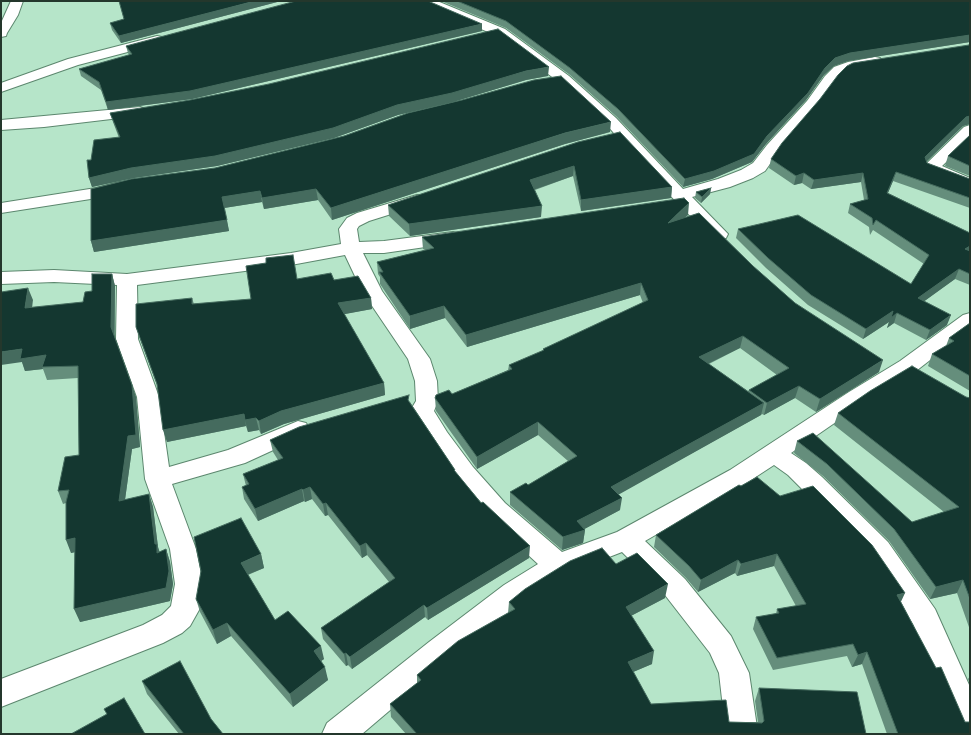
<!DOCTYPE html>
<html>
<head>
<meta charset="utf-8">
<style>
  body { margin:0 }
  #map { position:relative; width:971px; height:735px; overflow:hidden; background:#b6e5c9; font-family:Helvetica,sans-serif }
  canvas { display:block }
  .frame { position:absolute; inset:0; border:2px solid #24372c; pointer-events:none }
</style>
</head>
<body>
<div id="map">
<canvas width="971" height="735"></canvas>
<div class="frame"></div>
</div>
<script>
const context = document.querySelector('canvas').getContext('2d');
context.lineJoin = 'round';
function toPath(rows) {
  const path = new Path2D();
  for (const r of rows) {
    path.moveTo(r[0], r[1]);
    for (let i = 2; i < r.length; i += 2) path.lineTo(r[i], r[i + 1]);
  }
  return path;
}
function trace(path, color, width, dash) {
  context.strokeStyle = color;
  context.lineWidth = width;
  context.lineCap = dash ? 'butt' : 'round';
  context.setLineDash(dash || []);
  context.stroke(path);
}
function fill(path, color) {
  context.fillStyle = color;
  context.fill(path, 'evenodd');
}
const minor = toPath([
  [421,1,437,1,505,29,569,76,616,118,683,189,718,179,741,170,753,163,767,145,807,101,825,76,834,67,848,62,875,57,880,58,882,61,880,64,852,69,844,73,835,82,817,107,779,151,765,171,753,178,730,187,692,197,728,234,726,238,719,240,712,238,654,179,606,124,559,82,495,35,423,4,421,1],
  [157,36,162,37,164,40,162,43,78,65,1,92,1,83,68,59,157,36],
  [140,107,145,109,148,112,145,115,44,127,1,130,1,120,140,107],
  [970,125,970,139,942,166,970,178,970,189,925,171,923,167,964,127,970,125],
  [119,182,125,183,128,187,125,191,97,198,1,213,1,203,96,188,119,182],
  [417,195,423,196,426,200,423,204,369,221,359,226,357,229,359,242,384,241,453,232,460,234,462,238,460,242,384,253,363,253,382,291,430,359,437,381,438,401,434,411,447,432,473,467,505,503,562,552,617,532,730,470,849,392,900,361,963,315,970,313,970,329,916,371,865,402,791,453,806,463,822,477,888,542,935,609,970,687,970,734,959,733,913,624,868,556,804,491,788,475,774,465,748,482,645,541,685,579,731,636,749,673,758,734,726,734,719,673,710,653,665,595,622,552,568,573,524,601,449,660,362,734,322,734,327,723,429,642,504,585,538,564,487,517,455,479,431,444,410,411,416,401,415,381,408,359,362,291,345,255,291,265,137,285,138,339,159,397,169,467,228,450,298,421,306,423,310,429,306,435,245,463,172,484,196,549,203,584,199,610,190,626,182,633,163,643,1,707,1,679,143,625,162,615,171,606,175,584,170,549,145,479,137,397,116,339,117,285,54,282,1,284,1,272,54,270,127,274,291,253,341,244,339,229,347,218,357,213,417,195]
]);
const tertiary = toPath([
  [11,1,23,1,18,15,7,33,6,36,1,37,1,23,11,1]
]);
const wall = toPath([
  [281,1,121,43,112,30,110,23,124,19],
  [441,1,970,1,970,42,848,61,834,66,824,75,806,100,766,144,752,162,712,179,683,187,617,117,570,75,506,28],
  [482,31,192,99,108,110,101,90,81,76,79,69,129,55,128,53,126,46],
  [970,46,970,124,963,126,926,162,927,163,970,179,970,208,893,181,888,193,970,233,970,285,955,279,924,301,947,325,926,340,894,323,887,328,889,322,863,339,808,305,766,268,736,238,738,229,911,284,924,264,873,230,870,235,869,227,848,213,850,204,864,200,861,182,811,189,802,183,794,185,769,168,771,159],
  [548,76,526,80,453,102,398,115,334,138,217,166,134,178,92,187,89,178,91,160,119,138,113,122,110,113],
  [610,132,565,144,332,220,318,200,264,209,262,202,224,208,229,231,94,252,91,241,91,189],
  [970,135,970,176,945,166,948,156],
  [578,142,672,187,671,198,581,211,573,176,535,190,541,217,410,236,389,216,388,205],
  [711,188,710,194,701,203,695,198,696,192],
  [688,215,685,217,753,266,795,303,879,372,816,412,795,398,764,415,762,414,761,415,618,494,620,510,584,529,585,530,583,543,562,550,510,505,510,492,528,485,568,461,538,435,477,469,436,411,435,398,452,394,508,370,509,365,543,351,543,349,643,303,640,295,467,347,445,318,410,329,380,284,380,277,378,274,377,262,425,250,423,249,422,237],
  [740,348,777,375,749,390,748,391,709,364],
  [112,274,115,286,115,337,136,397,140,447,132,449,125,500,149,494,153,507,158,547,159,552,166,549,170,562,173,584,170,601,80,622,75,552,71,553,66,503,63,504,58,491,79,455,78,378,47,380,43,369,25,371,22,362,33,300,32,308,83,302,92,291],
  [297,279,334,280,371,298,372,309,344,314,384,383,385,395,284,424,261,434,259,430,248,432,246,426,167,442,158,388,140,339,136,327,192,298,194,304,251,299],
  [970,323,970,391,928,366,932,354,946,346,949,338],
  [966,397,970,398,970,630,957,593,930,599,889,541,823,476,794,453,797,441,912,522,944,512,834,425,838,413],
  [410,402,455,470,455,472,529,558,428,620,425,617,352,669,348,665,346,666,323,639,321,628,389,582,367,555,362,558,328,515,325,516,312,499,305,502,304,501,258,521,244,499,242,487,246,486,243,474,278,460,273,452,270,440],
  [739,485,901,602,970,734,887,734,862,664,852,667,847,656,773,670,753,629,756,617,776,614,777,609,796,606,774,566,737,576,735,573,698,592,686,578,654,547,656,535],
  [261,554,264,568,248,575,275,620,324,659,321,661,328,680,293,707,231,636,217,644,200,612,196,599],
  [616,564,665,598,631,616,652,664,633,672,651,704,729,722,758,722,755,701,759,688,866,734,406,734,391,717,390,704,417,683,417,675,508,613,509,602],
  [970,676,970,684,968,679],
  [142,681,211,719,223,734,179,734,147,694]
]);
const shadedWall = toPath([
  [255,1,281,1,121,43,119,36],
  [482,24,482,31,192,99,108,110,106,102],
  [970,35,970,42,848,61,834,66,824,75,806,100,766,144,752,162,712,179,683,187,685,179,767,136,825,68,835,58,850,53],
  [549,67,548,76,526,80,453,102,398,115,334,138,217,166,134,178,92,187,89,178,397,105,526,71],
  [970,116,970,124,963,126,922,166,925,157,966,117],
  [611,122,610,132,565,144,332,220,331,208,565,133],
  [574,166,573,176,530,191,530,180],
  [896,172,893,181,884,202,887,193],
  [804,173,802,183,794,185,796,176],
  [863,173,861,182,811,189,814,180],
  [672,187,671,198,581,211,581,200],
  [711,188,710,194,701,203,702,197],
  [316,189,318,200,264,209,262,198],
  [260,191,262,202,224,208,222,197],
  [689,203,688,215,666,234,668,223],
  [542,206,541,217,410,236,409,224],
  [227,220,229,231,94,252,91,241],
  [970,246,970,254,965,249],
  [959,269,955,279,915,308,918,298],
  [112,274,115,286,114,339,111,327],
  [641,283,640,295,467,347,466,335],
  [28,288,33,300,30,320,25,308],
  [371,298,372,309,340,315,338,303],
  [444,306,445,318,410,329,410,316],
  [893,311,897,313,894,323,887,328,889,322,863,339,866,329],
  [951,315,947,325,926,340,930,330],
  [743,336,740,348,697,369,699,357],
  [22,349,46,355,42,367,43,369,25,371,22,362,1,365,1,352],
  [883,360,879,372,816,412,820,399],
  [384,383,385,395,284,424,261,434,259,421,281,411],
  [132,385,136,397,140,447,132,449,123,514,119,501],
  [799,386,795,398,764,415,767,403],
  [764,403,761,415,609,500,611,487],
  [244,414,246,426,167,442,163,430],
  [256,418,259,430,248,432,245,420],
  [538,422,538,435,477,469,477,457],
  [310,487,312,499,305,502,303,490],
  [302,489,304,501,258,521,255,509],
  [149,494,153,507,158,547,161,556,157,553,155,544],
  [622,498,620,510,579,532,585,530,583,543,562,550,563,537,577,521],
  [326,503,328,515,325,516,323,504],
  [75,538,80,551,71,553,66,540],
  [366,543,367,555,362,558,360,546],
  [530,546,529,558,428,620,427,608],
  [166,549,170,562,173,584,170,601,80,622,74,609],
  [261,554,264,568,244,576,241,563],
  [777,554,774,566,737,576,741,564],
  [738,560,735,573,698,592,701,580],
  [963,580,957,593,930,599,936,587],
  [668,584,665,598,623,620,626,607],
  [905,593,899,606,897,595],
  [424,605,425,617,352,669,350,657],
  [227,623,231,636,217,644,213,630],
  [321,646,324,659,317,664,314,651],
  [654,651,652,664,626,675,628,662],
  [867,652,862,664,852,667,858,655],
  [346,653,348,665,346,666,344,654],
  [325,667,328,680,293,707,290,694]
]);
const building = toPath([
  [119,1,255,1,119,36,110,23,124,19,119,1],
  [296,1,428,1,482,24,190,91,106,102,99,82,79,69,132,54,126,46,296,1],
  [457,1,970,1,970,35,850,53,835,58,825,68,808,93,767,136,754,154,714,171,685,179,618,109,570,68,506,21,457,1],
  [498,29,549,67,526,71,452,93,397,105,333,128,215,156,131,168,89,178,87,160,91,160,94,140,120,137,110,113,190,100,269,84,498,29],
  [969,45,970,46,970,116,966,117,925,157,927,163,970,179,970,198,896,172,887,193,970,233,970,246,965,249,970,251,970,274,959,269,918,298,951,315,930,330,897,313,891,318,893,311,866,329,811,295,768,258,738,229,798,215,911,284,929,255,876,220,873,225,872,218,850,204,868,199,863,173,814,180,804,173,796,176,771,159,782,143,820,99,838,75,847,66,853,63,969,45],
  [561,76,611,122,565,133,331,208,316,189,262,198,260,191,222,197,227,220,91,241,91,189,131,179,215,168,344,136,408,113,462,100,534,80,561,76],
  [620,132,672,187,581,200,574,166,530,180,542,206,409,224,388,205,578,142,620,132],
  [970,135,970,166,948,156,970,135],
  [711,188,702,197,696,192,711,188],
  [684,198,689,203,668,223,699,213,753,266,795,303,883,360,820,399,799,386,767,403,749,390,789,368,743,336,699,357,764,403,611,487,622,498,577,521,585,530,563,537,510,492,526,483,528,485,577,456,538,422,477,457,435,398,436,395,449,390,452,394,512,369,509,365,544,350,543,349,648,300,641,283,466,335,444,306,410,316,379,272,383,272,377,262,434,248,422,237,684,198],
  [293,255,297,279,331,273,334,280,358,276,371,298,338,303,384,383,281,411,259,421,256,418,245,420,244,414,163,430,157,384,136,327,136,304,192,298,192,304,251,299,246,266,266,263,266,258,293,255],
  [92,274,112,274,111,327,132,385,136,435,128,436,119,501,149,494,155,544,157,544,157,553,166,549,169,571,166,588,74,609,75,538,66,540,66,502,69,490,58,491,65,457,79,455,78,366,42,367,46,355,20,359,22,349,1,352,1,292,28,288,25,308,83,302,85,292,92,291,92,274],
  [970,323,970,376,932,354,954,341,949,338,970,323],
  [912,366,966,397,970,398,970,599,963,580,936,587,894,529,827,464,797,441,813,433,912,522,959,507,838,413,870,391,912,366],
  [409,395,408,400,455,470,454,470,481,503,483,502,530,546,427,608,424,605,350,657,346,653,344,654,321,628,395,578,366,543,360,546,326,503,323,504,310,487,303,490,302,489,255,509,242,487,249,484,243,474,283,458,270,440,299,427,409,395],
  [757,477,780,496,813,486,872,545,905,593,897,595,936,668,941,667,965,722,970,722,970,734,898,734,867,652,858,655,853,644,777,658,756,617,779,613,777,609,806,604,777,554,741,564,738,560,701,580,689,566,656,535,739,485,741,486,757,477],
  [241,518,261,554,241,563,275,620,288,611,321,646,314,651,325,667,290,694,227,623,213,630,196,599,201,571,194,537,241,518],
  [602,548,616,564,637,553,668,584,626,607,654,651,628,662,651,704,726,700,729,722,762,723,764,721,759,688,857,692,866,734,417,734,390,704,421,680,417,675,458,641,515,609,509,602,525,589,570,561,602,548],
  [180,661,211,719,223,734,184,734,142,681,180,661],
  [124,698,145,734,71,734,107,714,104,709,124,698]
]);
trace(minor, '#5c876e', 2);
trace(tertiary, '#5c876e', 2);
fill(minor, '#fff');
fill(tertiary, '#fff');
fill(wall, '#658e7c');
fill(shadedWall, '#456b5e');
fill(building, '#143730');
trace(building, '#456b5e', 1);
</script>
</body>
</html>
